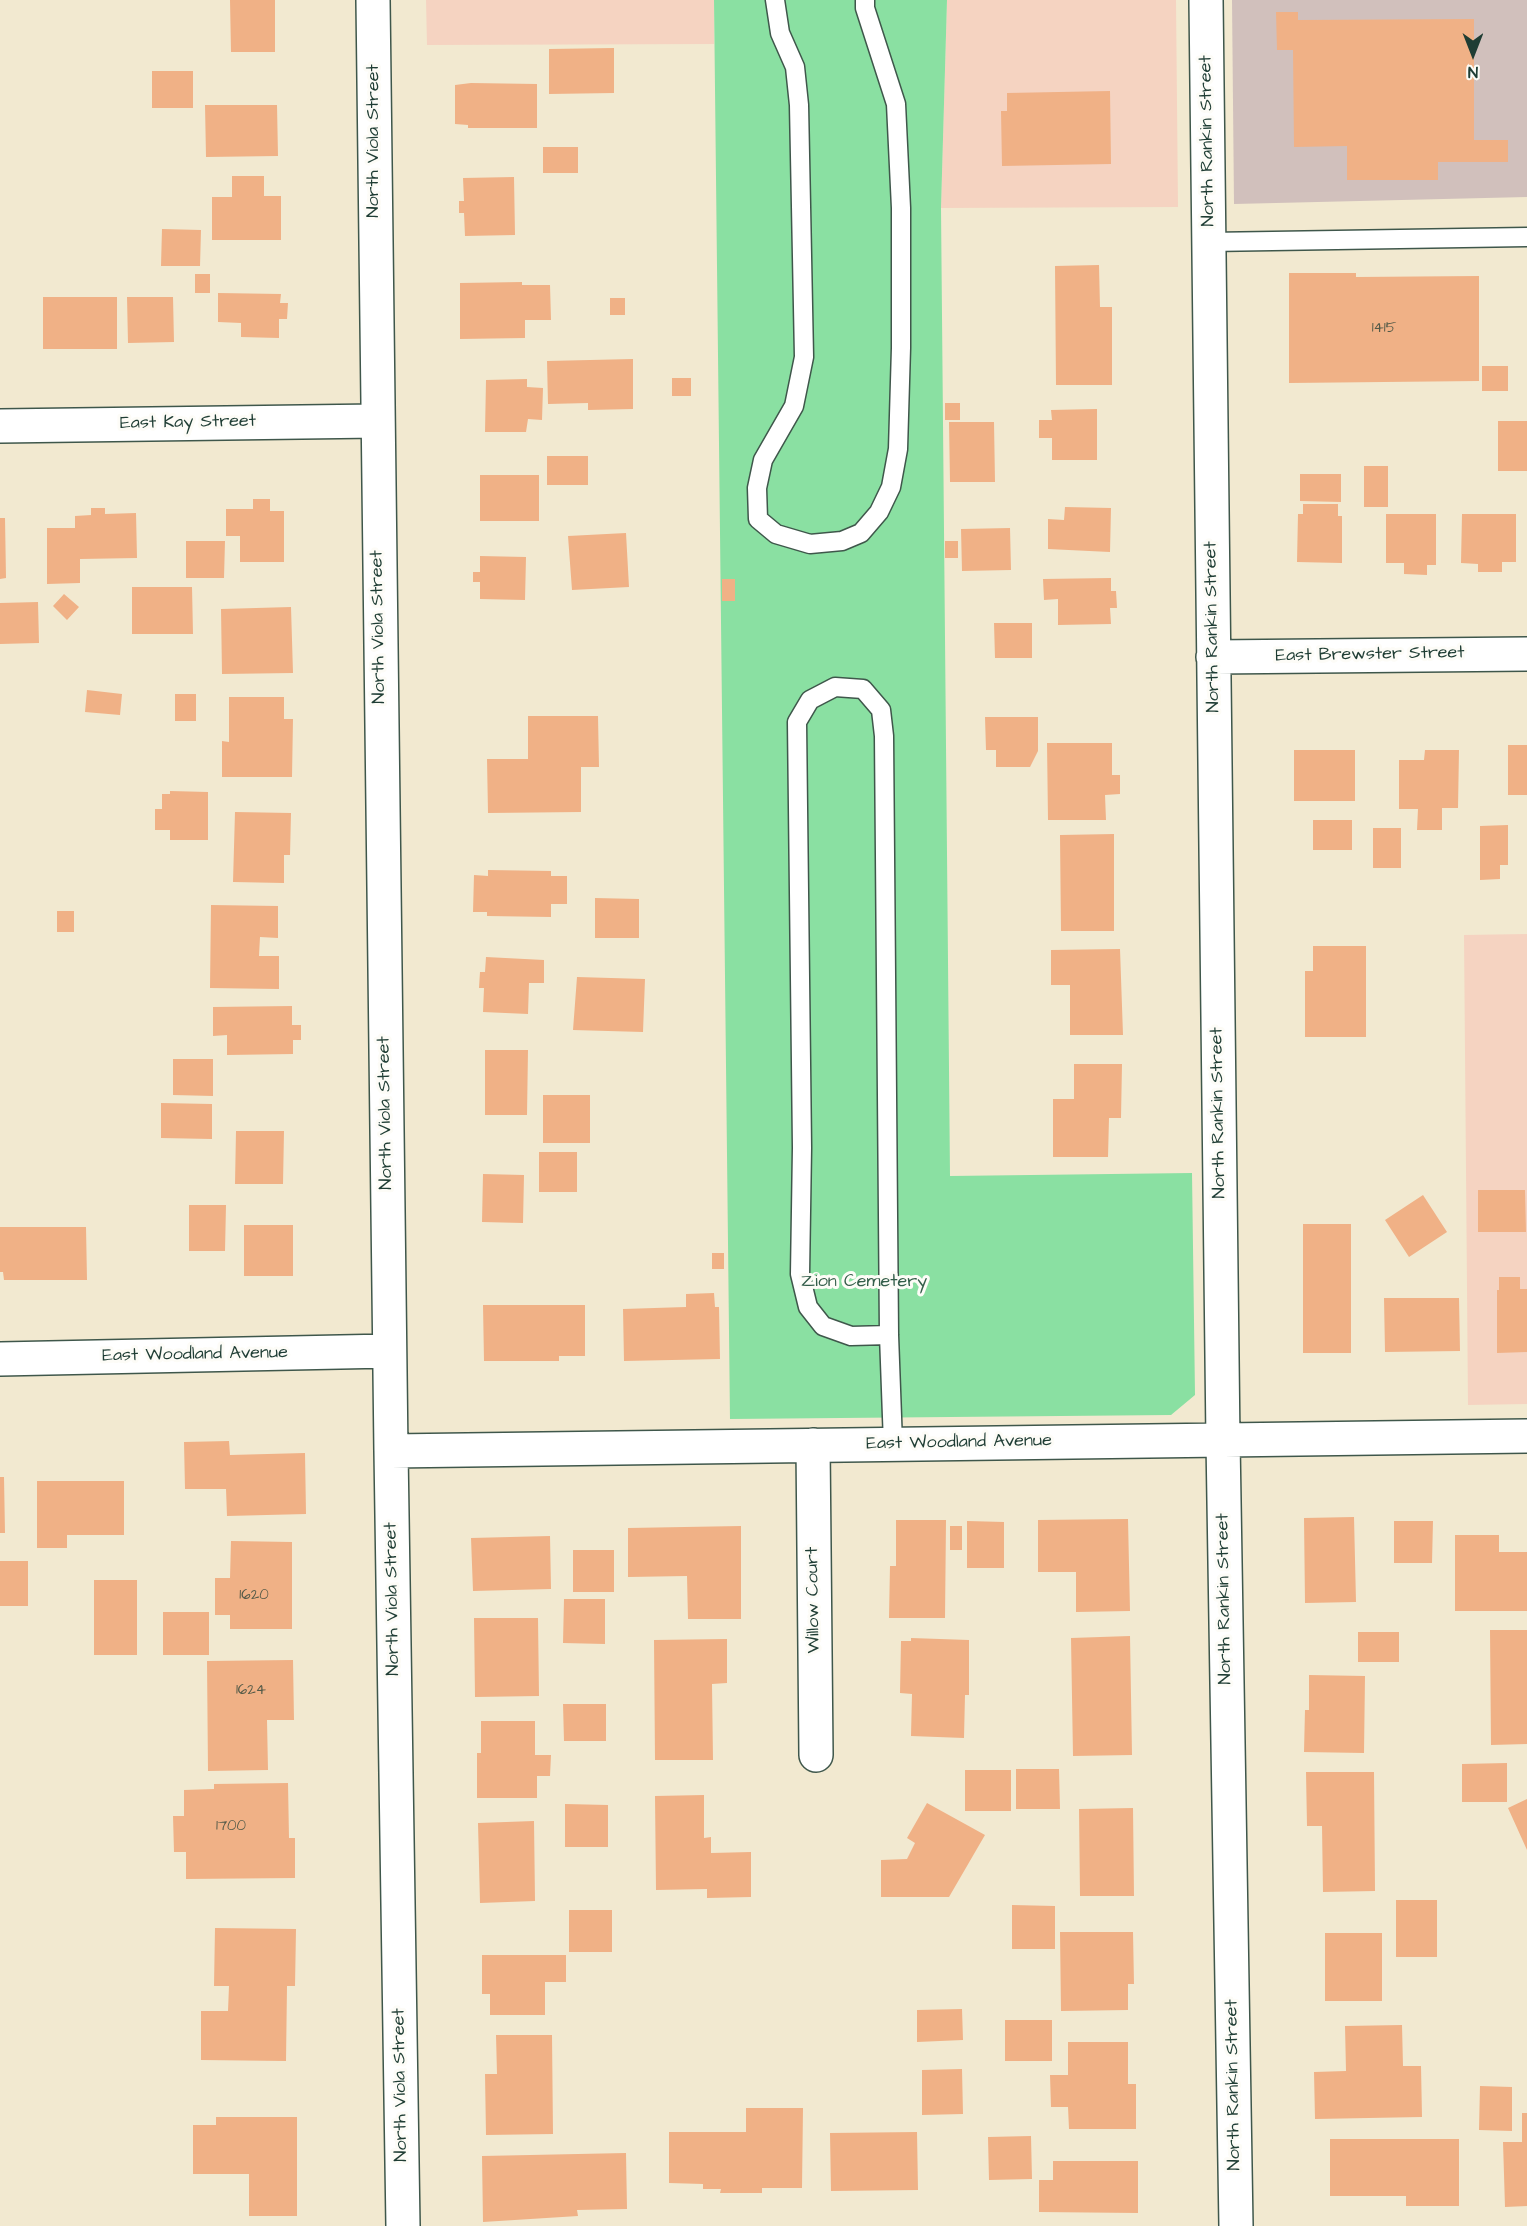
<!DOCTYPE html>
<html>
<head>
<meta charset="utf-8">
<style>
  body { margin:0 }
  #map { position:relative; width:1527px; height:2226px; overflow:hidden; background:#f2e9d0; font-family:"Architects Daughter",sans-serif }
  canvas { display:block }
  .north { position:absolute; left:1443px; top:24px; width:60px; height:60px; -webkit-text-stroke:4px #fdfcf7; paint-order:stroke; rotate:180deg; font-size:16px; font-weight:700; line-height:24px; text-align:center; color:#1f3d34 }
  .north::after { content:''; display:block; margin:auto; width:21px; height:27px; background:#1f3d34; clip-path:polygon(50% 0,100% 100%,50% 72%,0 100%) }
</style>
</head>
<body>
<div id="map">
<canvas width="1527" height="2226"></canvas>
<div class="north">N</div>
</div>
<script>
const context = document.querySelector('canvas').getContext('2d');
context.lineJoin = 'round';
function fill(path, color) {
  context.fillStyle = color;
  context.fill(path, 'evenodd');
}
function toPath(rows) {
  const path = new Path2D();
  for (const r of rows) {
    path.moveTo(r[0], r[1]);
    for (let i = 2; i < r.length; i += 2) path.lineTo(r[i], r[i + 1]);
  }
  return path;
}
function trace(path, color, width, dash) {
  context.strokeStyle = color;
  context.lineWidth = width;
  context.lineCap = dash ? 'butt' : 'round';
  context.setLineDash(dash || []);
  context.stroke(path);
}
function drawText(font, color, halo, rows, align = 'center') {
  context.font = font + ' "Architects Daughter",sans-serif';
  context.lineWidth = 6;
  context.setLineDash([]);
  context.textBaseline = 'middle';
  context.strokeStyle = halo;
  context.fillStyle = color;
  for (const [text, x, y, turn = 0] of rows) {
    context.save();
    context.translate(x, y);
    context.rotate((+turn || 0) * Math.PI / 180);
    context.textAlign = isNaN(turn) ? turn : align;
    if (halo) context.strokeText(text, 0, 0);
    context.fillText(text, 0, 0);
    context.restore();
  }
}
const built = toPath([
  [426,0,714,0,714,44,427,45],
  [947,0,1176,0,1178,207,941,208],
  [1527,934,1527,1404,1468,1405,1464,935]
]);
const industrial = toPath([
  [1232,0,1527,0,1527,197,1234,204]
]);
const green = toPath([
  [714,0,947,0,941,208,950,1176,1192,1173,1195,1395,1171,1415,730,1419]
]);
const building = toPath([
  [230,0,275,0,275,52,231,52],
  [1276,12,1298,12,1298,20,1474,19,1474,140,1508,140,1508,162,1438,162,1438,180,1347,180,1347,146,1294,147,1293,50,1277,50],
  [614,48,614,93,549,94,549,49],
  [152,71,193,71,193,108,152,108],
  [471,83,537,84,537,128,468,128,468,125,455,124,455,85],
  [1110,91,1111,164,1002,166,1001,111,1007,111,1007,93],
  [205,105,277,105,278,156,206,157],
  [543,147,578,147,578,173,543,173],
  [232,176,264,176,264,196,281,196,281,240,212,240,212,197,232,197],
  [514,177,515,235,465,236,464,213,459,213,459,201,464,201,463,178],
  [162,229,201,230,200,266,161,266],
  [1099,265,1100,307,1112,307,1112,385,1056,385,1055,266],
  [1289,273,1356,273,1356,277,1479,276,1479,381,1289,383],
  [195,274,210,274,210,293,195,293],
  [522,282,522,285,550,285,551,320,525,320,525,338,460,339,460,283],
  [218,293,281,294,280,303,288,303,287,319,279,319,279,338,241,337,241,323,218,322],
  [43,297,117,297,117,349,43,349],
  [127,297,173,297,174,342,128,343],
  [610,298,625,298,625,315,610,315],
  [633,359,633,409,588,410,588,403,548,404,547,361],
  [1482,366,1508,366,1508,391,1482,391],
  [672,378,691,378,691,396,672,396],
  [527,379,527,387,543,388,542,420,528,419,526,432,485,432,486,380],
  [945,403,960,403,960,420,945,420],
  [1097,409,1097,460,1052,460,1052,438,1039,438,1039,420,1052,420,1051,410],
  [1498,421,1527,421,1527,471,1498,471],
  [949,422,994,422,995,482,950,482],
  [547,456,588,456,588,485,547,485],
  [1364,466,1388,466,1388,507,1364,507],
  [1300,474,1341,474,1341,502,1300,501],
  [480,475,539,475,539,521,480,521],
  [253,499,270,499,270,511,284,511,284,562,240,562,240,536,226,536,226,509,253,509],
  [1303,504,1338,504,1338,516,1342,516,1342,563,1297,562,1298,514,1303,514],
  [1065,507,1111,508,1110,552,1048,549,1048,519,1064,520],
  [91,508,105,508,105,514,136,513,137,558,80,559,80,583,47,584,47,528,75,528,75,516,91,515],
  [1386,514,1436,514,1436,565,1427,565,1427,575,1404,574,1404,563,1386,563],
  [1462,514,1516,514,1516,562,1502,562,1502,572,1478,572,1478,564,1461,563],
  [0,518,5,518,6,578,0,579],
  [1010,528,1011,570,962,571,961,529],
  [626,533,629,587,572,590,568,536],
  [186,541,225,541,224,578,186,578],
  [945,541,958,541,958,558,945,558],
  [480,556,526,557,525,600,480,599,480,582,473,582,473,572,480,572],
  [1111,578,1111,591,1116,591,1117,608,1110,608,1111,624,1058,625,1058,599,1044,600,1043,579],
  [722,579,735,579,735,601,722,601],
  [132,587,192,587,193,634,132,634],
  [64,594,79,607,67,620,53,606],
  [38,602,39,643,0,644,0,603],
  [291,607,293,673,222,674,221,609],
  [994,623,1032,623,1032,658,995,658],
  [87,690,122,694,120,715,85,712],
  [175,694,196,694,196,721,175,721],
  [229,697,284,697,284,719,293,719,292,777,222,777,222,741,229,742],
  [528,716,598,716,599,767,581,767,581,812,488,813,487,759,528,759],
  [985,717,1038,717,1038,751,1030,767,996,767,996,750,986,750],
  [1047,743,1112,743,1112,775,1120,775,1120,794,1105,795,1106,820,1048,820],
  [1508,745,1527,745,1527,795,1508,795],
  [1294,750,1355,750,1355,801,1294,801],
  [1425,750,1459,750,1458,808,1442,808,1442,830,1417,830,1418,809,1399,809,1399,760,1424,760],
  [170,791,208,792,208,840,170,840,170,830,155,830,155,809,162,809,162,794,170,794],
  [235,812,291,813,290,855,284,855,284,883,233,882],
  [1313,820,1352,820,1352,850,1313,850],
  [1508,825,1508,865,1500,865,1500,879,1480,880,1480,826],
  [1373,828,1401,828,1401,868,1373,868],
  [1114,834,1114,931,1061,931,1060,835],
  [488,870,551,871,551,876,567,876,567,904,551,904,551,917,487,916,487,912,473,912,474,875,488,876],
  [595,898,639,899,639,938,595,938],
  [211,905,278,906,278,938,260,937,259,956,279,956,279,989,210,988],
  [57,911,74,911,74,932,57,932],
  [1313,946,1366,946,1366,1037,1305,1037,1305,971,1313,971],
  [1120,949,1123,1035,1070,1035,1070,985,1051,985,1051,950],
  [486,957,544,960,544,983,529,983,528,1014,483,1012,484,988,479,988,480,972,485,972],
  [577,977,645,979,643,1032,573,1030],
  [292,1006,292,1025,301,1025,301,1040,293,1040,293,1054,227,1055,227,1035,213,1036,213,1007],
  [485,1050,528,1050,527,1115,485,1115],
  [173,1059,213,1059,213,1096,173,1095],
  [1074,1064,1122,1064,1121,1118,1109,1118,1108,1157,1053,1157,1053,1099,1074,1099],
  [543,1095,590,1095,590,1143,543,1143],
  [161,1103,212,1104,212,1139,161,1138],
  [236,1131,284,1131,283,1184,235,1184],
  [539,1152,577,1152,577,1192,539,1192],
  [483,1174,524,1175,523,1223,482,1222],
  [1478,1190,1525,1190,1526,1232,1478,1232],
  [1423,1195,1447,1232,1409,1257,1385,1220],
  [189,1205,226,1205,225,1251,189,1251],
  [1303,1224,1351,1224,1351,1353,1303,1353],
  [244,1225,293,1225,293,1276,244,1276],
  [0,1227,86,1227,87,1280,4,1280,3,1272,0,1272],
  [712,1253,724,1253,724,1269,712,1269],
  [1499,1277,1520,1277,1520,1289,1527,1289,1527,1352,1497,1353,1497,1290,1499,1290],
  [714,1293,715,1307,719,1307,720,1359,624,1361,623,1309,686,1307,686,1294],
  [1384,1298,1459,1298,1460,1351,1385,1352],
  [483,1305,585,1305,585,1356,559,1356,559,1361,484,1361],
  [229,1441,230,1455,305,1453,306,1514,227,1516,226,1489,185,1489,184,1442],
  [0,1477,4,1477,5,1533,0,1533],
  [37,1481,124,1481,124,1535,67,1535,67,1548,37,1548],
  [1354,1517,1356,1602,1305,1603,1304,1518],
  [1128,1519,1130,1611,1076,1612,1076,1572,1038,1572,1038,1520],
  [896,1520,946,1520,945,1618,889,1618,890,1566,896,1566],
  [967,1521,1004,1522,1004,1568,967,1568],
  [1394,1521,1433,1521,1432,1563,1394,1563],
  [741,1526,741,1619,688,1619,687,1576,628,1577,628,1528],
  [950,1526,962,1526,962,1550,950,1550],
  [1455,1535,1499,1535,1499,1552,1527,1552,1527,1611,1455,1611],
  [550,1536,551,1589,473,1591,471,1538],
  [231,1541,292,1542,292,1629,230,1629,230,1615,215,1615,215,1578,230,1578],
  [573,1550,614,1550,614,1592,573,1592],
  [0,1561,28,1561,28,1606,0,1606],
  [94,1580,137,1580,137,1655,94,1655],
  [564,1599,605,1599,605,1644,563,1643],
  [163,1612,209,1612,209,1655,163,1655],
  [474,1618,538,1618,539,1696,475,1697],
  [1490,1630,1527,1630,1527,1744,1491,1745],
  [1358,1632,1399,1632,1399,1662,1358,1662],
  [1130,1636,1132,1755,1073,1756,1071,1638],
  [911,1638,969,1640,969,1695,965,1695,964,1738,911,1736,912,1694,900,1693,901,1641,911,1641],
  [727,1639,727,1683,712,1684,713,1760,655,1760,654,1640],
  [293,1660,294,1720,267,1720,268,1770,208,1771,207,1661],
  [1309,1675,1365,1676,1364,1753,1304,1752,1305,1710,1309,1710],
  [563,1704,606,1704,606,1741,564,1741],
  [481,1721,535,1721,535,1755,551,1755,550,1776,537,1776,537,1798,477,1798,477,1753,481,1753],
  [1507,1763,1507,1802,1462,1802,1462,1764],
  [1016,1769,1059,1769,1060,1809,1016,1809],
  [965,1770,1011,1770,1011,1811,965,1811],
  [1306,1772,1374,1772,1375,1891,1323,1892,1322,1826,1307,1826],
  [288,1783,289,1838,295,1838,295,1878,186,1879,186,1852,174,1852,173,1816,184,1816,184,1790,214,1789,214,1784],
  [704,1795,704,1838,711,1837,711,1853,751,1852,751,1897,707,1898,707,1889,656,1890,655,1796],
  [1527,1799,1527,1850,1508,1808],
  [927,1803,985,1835,949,1897,881,1897,881,1860,907,1859,915,1843,907,1838],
  [565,1804,608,1805,608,1847,565,1847],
  [1133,1808,1134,1896,1080,1896,1079,1809],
  [534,1821,535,1901,480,1903,478,1823],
  [1396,1900,1437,1900,1437,1957,1396,1957],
  [1012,1905,1055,1906,1055,1949,1012,1949],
  [569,1910,612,1910,612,1952,569,1952],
  [215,1928,296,1929,295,1986,287,1986,286,2061,201,2060,201,2011,228,2011,229,1986,214,1986],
  [1060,1932,1133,1932,1134,1984,1128,1984,1128,2010,1061,2011],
  [1325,1933,1382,1933,1382,2001,1325,2001],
  [482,1955,566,1955,566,1982,545,1982,545,2015,490,2015,490,1994,482,1994],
  [962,2009,963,2040,917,2042,917,2010],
  [1005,2020,1052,2020,1052,2061,1005,2061],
  [1402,2025,1403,2066,1421,2066,1422,2117,1315,2119,1314,2072,1346,2071,1345,2026],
  [496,2035,552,2035,553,2134,486,2135,485,2074,497,2074],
  [1068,2042,1128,2042,1128,2084,1136,2084,1136,2129,1069,2129,1068,2107,1051,2107,1050,2075,1068,2075],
  [962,2069,963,2114,922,2115,922,2070],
  [1480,2086,1512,2087,1512,2131,1479,2130],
  [746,2108,803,2108,802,2188,762,2188,762,2193,720,2193,721,2189,703,2189,703,2184,669,2183,669,2132,746,2132],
  [1522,2113,1527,2113,1527,2206,1505,2207,1503,2142,1522,2142],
  [216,2117,297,2117,297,2216,249,2216,249,2174,193,2174,193,2125,216,2125],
  [917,2132,918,2190,831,2191,830,2133],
  [1031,2136,1032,2179,989,2180,988,2137],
  [1330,2139,1459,2139,1459,2206,1406,2206,1406,2196,1330,2196],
  [626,2153,627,2209,577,2210,578,2216,483,2222,482,2156],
  [1053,2161,1138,2161,1138,2213,1039,2212,1039,2180,1053,2180]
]);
const lane = toPath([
  [775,0,780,33,795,67,799,105,804,357,794,406,763,460,757,488,758,519,776,534,810,544,842,541,861,533,879,512,891,487,898,449,901,348,901,208,896,104,865,8,865,0],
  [1209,242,1527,237],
  [889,1335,851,1336,823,1326,808,1307,800,1274,802,1148,797,722,810,700,835,687,863,689,881,710,884,736,889,1335,893,1444]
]);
const street = toPath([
  [373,0,391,1451,403,2226],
  [1206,0,1223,1441,1236,2226],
  [0,426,377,421],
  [1213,657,1527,654],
  [0,1359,389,1351],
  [813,1445,816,1755],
  [391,1451,1527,1436]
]);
const numberNames = [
  ["1415",1384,329],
  ["1620",254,1596],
  ["1624",251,1691],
  ["1700",231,1827]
];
const streetNames = [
  ["North Viola Street",374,141,-90],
  ["North Rankin Street",1208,141,-91],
  ["East Kay Street",188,423,-1],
  ["North Viola Street",379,627,-91],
  ["North Rankin Street",1213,627,-91],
  ["East Brewster Street",1370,655,-1],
  ["North Viola Street",386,1113,-91],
  ["North Rankin Street",1219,1113,-91],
  ["East Woodland Avenue",195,1355,-1],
  ["East Woodland Avenue",959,1443,-1],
  ["North Viola Street",393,1599,-91],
  ["North Rankin Street",1225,1599,-91],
  ["Willow Court",814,1600,-91],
  ["North Viola Street",401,2085,-91],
  ["North Rankin Street",1234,2085,-91]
];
const parkNames = [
  ["Zion Cemetery",864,1282]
];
fill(built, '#f5d3c1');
fill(industrial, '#d1c0bc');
fill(green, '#8ae0a2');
fill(building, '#f0b186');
trace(lane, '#3f574b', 21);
trace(street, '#3f574b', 36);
trace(lane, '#fff', 18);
trace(street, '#fff', 33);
drawText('15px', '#535a48', null, numberNames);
drawText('18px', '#1f3d34', '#fdfcf7', streetNames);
drawText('18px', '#345e4a', '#fdfcf7', parkNames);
</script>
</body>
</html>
